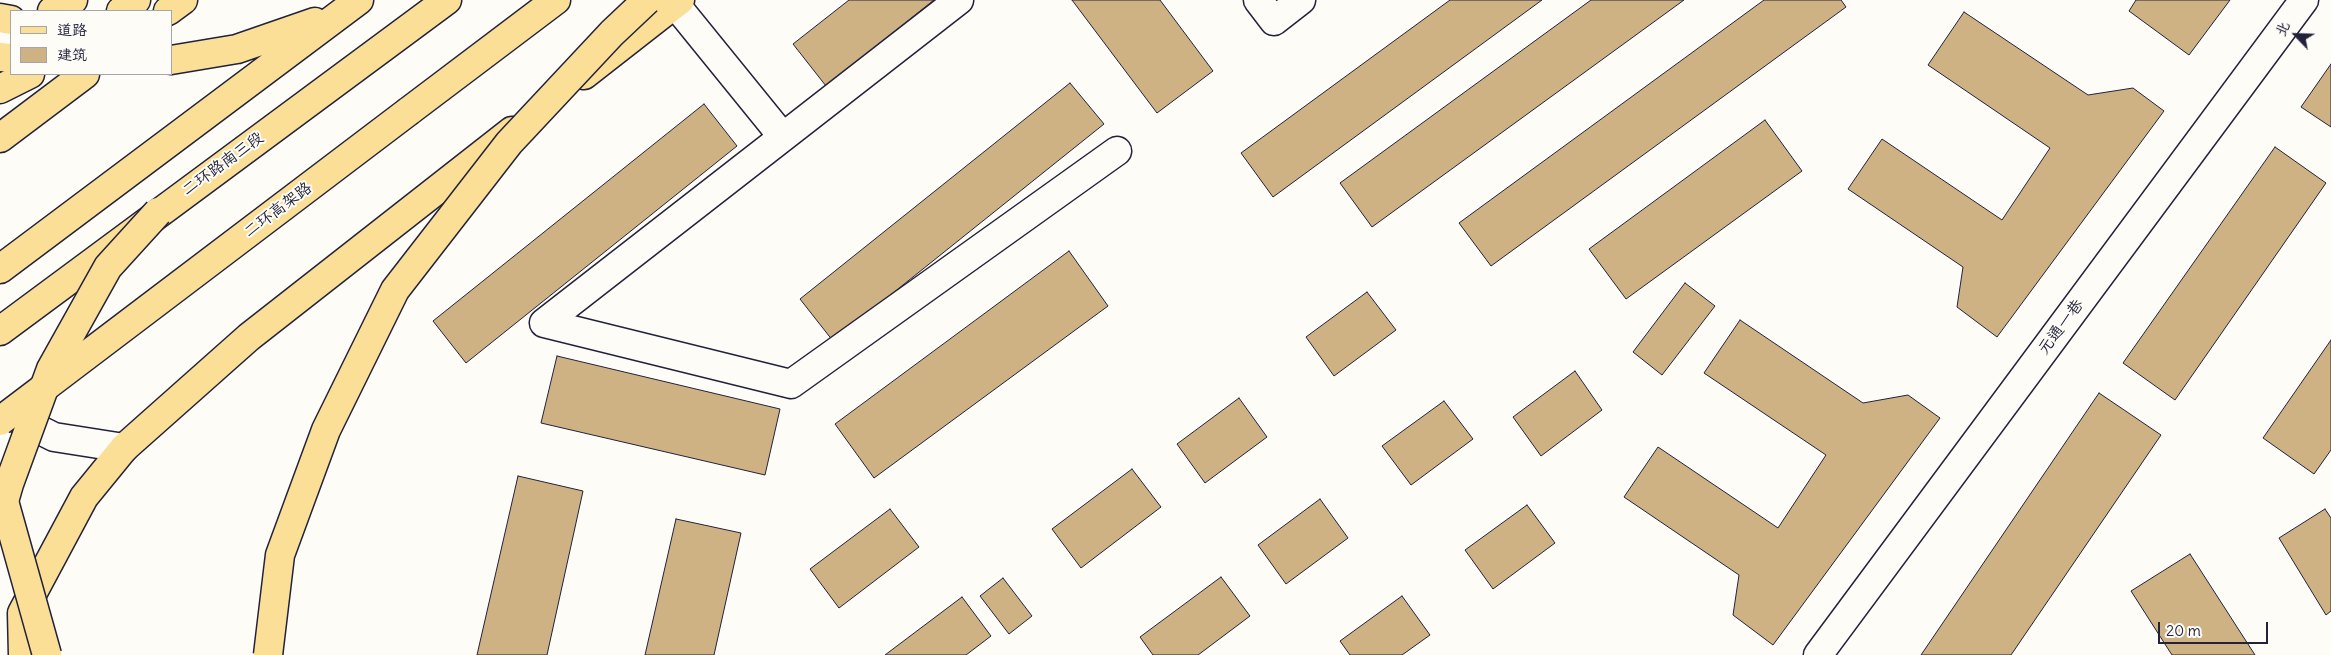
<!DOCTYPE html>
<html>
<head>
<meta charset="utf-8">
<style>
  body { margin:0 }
  #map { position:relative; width:2331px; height:655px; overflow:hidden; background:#fdfcf7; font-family:Delius,"LXGW WenKai TC",sans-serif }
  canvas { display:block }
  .legend { position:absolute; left:10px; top:10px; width:162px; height:65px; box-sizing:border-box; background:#fdfcf7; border:1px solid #a5a5ac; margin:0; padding:6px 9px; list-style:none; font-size:15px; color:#22223b }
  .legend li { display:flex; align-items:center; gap:10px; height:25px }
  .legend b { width:25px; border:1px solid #a5a5ac }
  .north { position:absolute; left:2271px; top:10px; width:50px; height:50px; -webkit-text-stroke:4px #fdfcf7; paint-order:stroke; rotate:294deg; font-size:14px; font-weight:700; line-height:20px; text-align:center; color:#22223b }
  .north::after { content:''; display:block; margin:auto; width:18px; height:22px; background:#22223b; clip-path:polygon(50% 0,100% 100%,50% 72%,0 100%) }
  .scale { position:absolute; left:2158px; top:622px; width:110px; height:22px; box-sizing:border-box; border:2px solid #22223b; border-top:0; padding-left:6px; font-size:15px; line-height:18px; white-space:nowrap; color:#22223b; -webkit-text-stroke:4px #fdfcf7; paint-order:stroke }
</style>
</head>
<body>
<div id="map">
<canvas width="2331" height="655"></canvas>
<ul class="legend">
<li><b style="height:6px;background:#fbdf96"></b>道路</li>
<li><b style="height:14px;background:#cfb284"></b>建筑</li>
</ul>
<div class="north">北</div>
<div class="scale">20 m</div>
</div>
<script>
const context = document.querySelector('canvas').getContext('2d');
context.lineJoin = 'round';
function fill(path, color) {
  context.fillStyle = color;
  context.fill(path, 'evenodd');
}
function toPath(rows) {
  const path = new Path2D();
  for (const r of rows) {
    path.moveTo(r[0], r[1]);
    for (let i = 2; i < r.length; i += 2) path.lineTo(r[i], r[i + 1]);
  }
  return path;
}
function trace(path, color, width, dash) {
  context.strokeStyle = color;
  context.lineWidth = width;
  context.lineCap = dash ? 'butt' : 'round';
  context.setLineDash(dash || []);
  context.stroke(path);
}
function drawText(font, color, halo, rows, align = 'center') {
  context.font = font + ' Delius,"LXGW WenKai TC",sans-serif';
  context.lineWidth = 4;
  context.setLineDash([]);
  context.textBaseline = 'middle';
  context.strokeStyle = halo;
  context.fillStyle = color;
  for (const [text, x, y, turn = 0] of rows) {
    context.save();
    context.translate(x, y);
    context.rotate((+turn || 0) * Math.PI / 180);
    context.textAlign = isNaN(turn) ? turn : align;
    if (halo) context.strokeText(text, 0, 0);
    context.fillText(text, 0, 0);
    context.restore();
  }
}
const building = toPath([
  [849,0,934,0,826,86,793,44,849,0],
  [1072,0,1160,0,1213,71,1157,113,1072,0],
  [1450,0,1542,0,1273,197,1241,153,1450,0],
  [1591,0,1684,0,1372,227,1340,183,1591,0],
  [1764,0,1841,0,1846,7,1491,266,1459,223,1764,0],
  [2136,0,2230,0,2189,55,2129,11,2136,0],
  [1964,12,2088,95,2133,88,2164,111,1997,337,1957,307,1963,267,1848,189,1882,139,2002,220,2050,148,1928,65,1964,12],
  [2331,64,2331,127,2301,107,2331,64],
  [1070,83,1104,124,833,341,800,299,1070,83],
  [704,104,737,146,466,363,433,321,704,104],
  [1765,120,1802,171,1626,299,1589,249,1765,120],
  [2275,147,2326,183,2175,400,2123,363,2275,147],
  [1069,251,1108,306,874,478,835,424,1069,251],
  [1685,283,1715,306,1662,375,1633,352,1685,283],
  [1367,292,1396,330,1334,376,1306,337,1367,292],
  [1740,320,1863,403,1908,395,1940,418,1773,645,1733,615,1739,575,1624,497,1658,447,1778,528,1826,455,1704,373,1740,320],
  [2331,340,2331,450,2314,474,2263,438,2331,340],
  [557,356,780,409,765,475,541,423,557,356],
  [1575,371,1602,410,1541,456,1513,417,1575,371],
  [2099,393,2161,435,2011,655,1921,655,2099,393],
  [1239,398,1267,437,1205,483,1177,444,1239,398],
  [1444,401,1473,439,1411,485,1382,446,1444,401],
  [1132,469,1161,507,1081,568,1052,529,1132,469],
  [518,476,583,491,547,655,477,655,518,476],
  [1320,499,1348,538,1286,584,1258,545,1320,499],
  [1527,505,1555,543,1493,589,1465,550,1527,505],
  [890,509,919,547,839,608,810,569,890,509],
  [2325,509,2331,518,2331,611,2326,615,2279,538,2325,509],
  [676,519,741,533,714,655,645,655,676,519],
  [2190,554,2255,655,2172,655,2131,591,2190,554],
  [1221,577,1250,616,1198,655,1153,655,1140,637,1221,577],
  [1003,578,1032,616,1009,634,980,596,1003,578],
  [1402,596,1430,635,1402,655,1350,655,1340,641,1402,596],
  [962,597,991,636,966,655,885,655,962,597]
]);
const minor = toPath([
  [1258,0,1274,21,1301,0],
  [675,4,783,137,544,323,791,384,1117,151],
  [0,42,11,28],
  [783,137,959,0],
  [10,415,54,437,124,448],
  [1818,655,2304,0]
]);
const major = toPath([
  [52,11,60,9,73,0],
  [0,18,11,20],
  [0,57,11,58],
  [171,60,237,49,315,22],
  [584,75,680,0],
  [0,269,359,0],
  [0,331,447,0],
  [23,655,22,613,84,497,124,448,249,337,512,131]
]);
const highway = toPath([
  [121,11,136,0],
  [168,11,183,0],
  [0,89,30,74],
  [409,111,556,0],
  [0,138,85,74]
]);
const majorBridge = toPath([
  [0,515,9,484,51,369,108,267,158,212]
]);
const highwayBridge = toPath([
  [0,421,409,111],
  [0,487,47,655],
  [268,655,280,555,326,430,395,290,509,143,612,33,647,0]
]);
const streetNames = [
  ["二环路南三段",223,164,-36],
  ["二环高架路",278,210,-37],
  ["元通一巷",2061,327,-53]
];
fill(building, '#cfb284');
trace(building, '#22223b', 1);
trace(minor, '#22223b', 31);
trace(major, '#22223b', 31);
trace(highway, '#22223b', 31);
trace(minor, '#fdfcf7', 28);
trace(major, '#fbdf96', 28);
trace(highway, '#fbdf96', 28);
trace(majorBridge, '#22223b', 31, []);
trace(highwayBridge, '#22223b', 31, []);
trace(majorBridge, '#fbdf96', 28);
trace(highwayBridge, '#fbdf96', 28);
drawText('16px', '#22223b', '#fdfcf7', streetNames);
</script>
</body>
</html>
